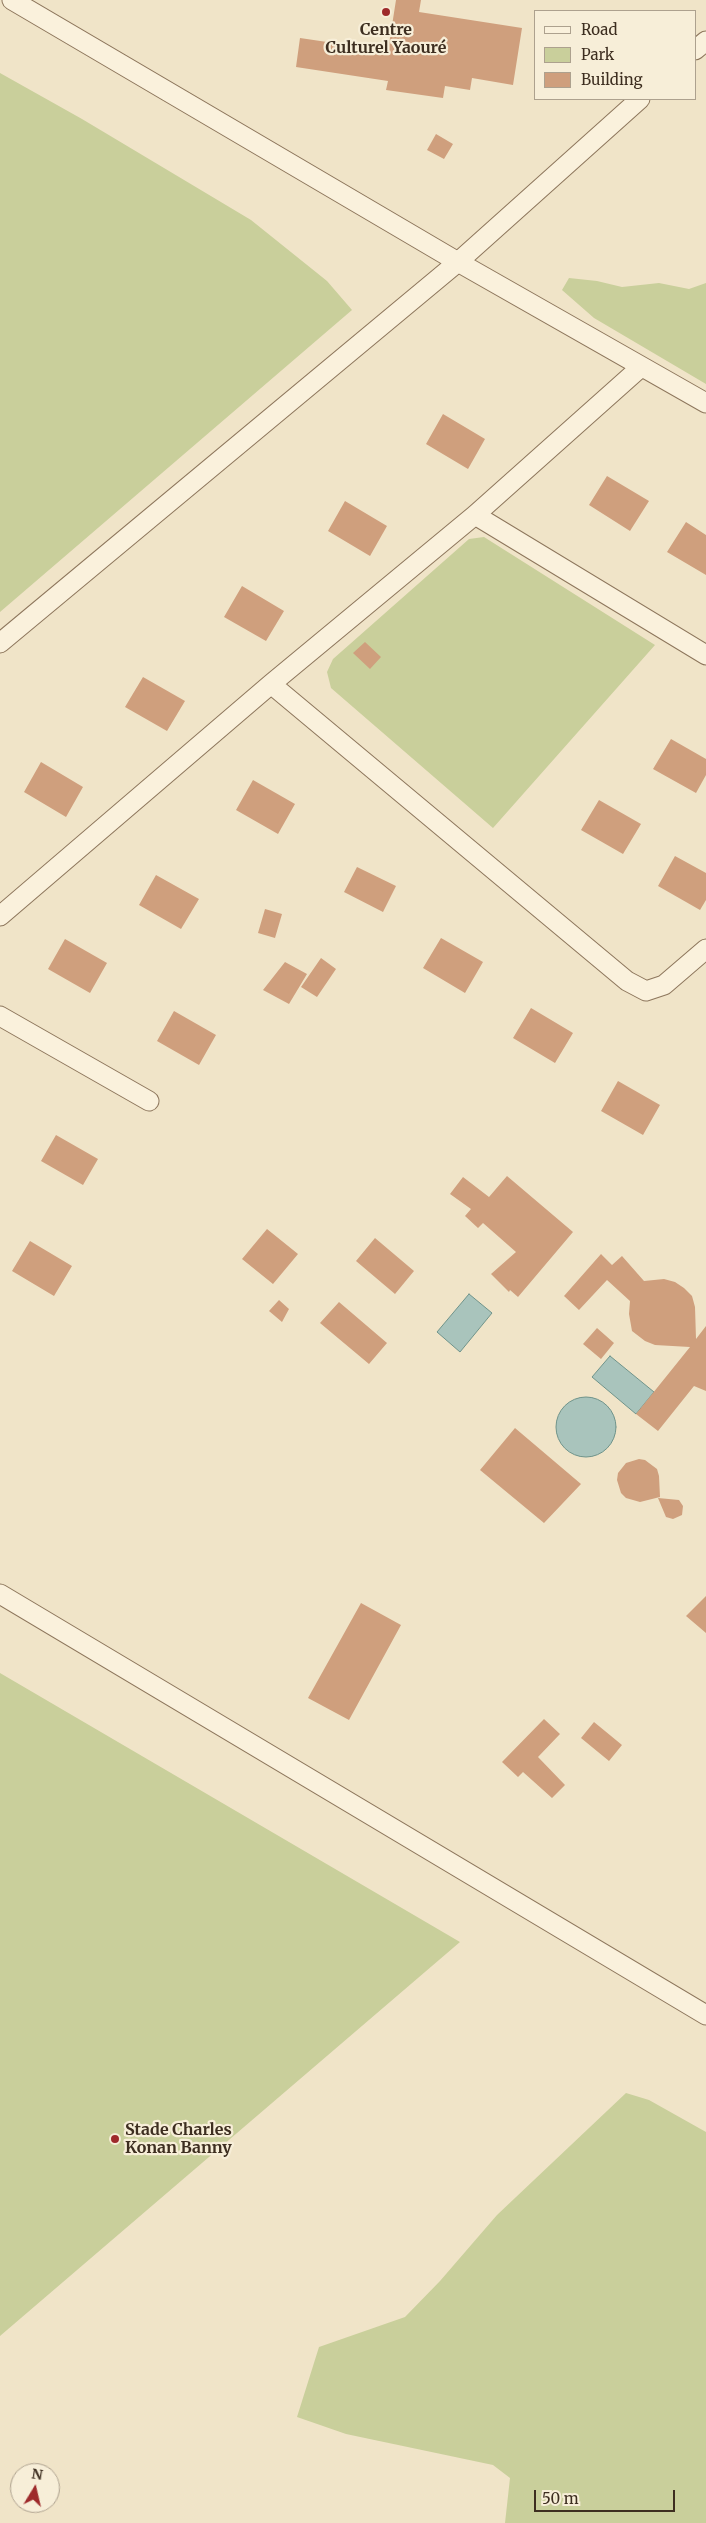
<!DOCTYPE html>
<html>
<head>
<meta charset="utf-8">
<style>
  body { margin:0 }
  #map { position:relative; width:706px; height:2523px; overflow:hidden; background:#f0e4c8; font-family:Merriweather,serif }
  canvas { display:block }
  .legend { position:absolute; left:534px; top:10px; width:162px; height:90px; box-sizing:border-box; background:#f7eed8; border:1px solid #ada18e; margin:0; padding:6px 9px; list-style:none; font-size:15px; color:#3d2e20 }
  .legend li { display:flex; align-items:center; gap:10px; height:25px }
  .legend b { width:25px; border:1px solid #ada18e }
  .north { position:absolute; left:10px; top:2463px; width:50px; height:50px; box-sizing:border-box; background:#f7eed8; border:1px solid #ada18e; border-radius:50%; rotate:9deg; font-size:14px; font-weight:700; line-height:20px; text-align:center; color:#3d2e20 }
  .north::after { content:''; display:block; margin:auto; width:18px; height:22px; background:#9e2a2b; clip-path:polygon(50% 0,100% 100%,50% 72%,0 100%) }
  .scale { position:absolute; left:534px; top:2490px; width:141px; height:22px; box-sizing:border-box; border:2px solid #3d2e20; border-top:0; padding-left:6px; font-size:15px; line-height:18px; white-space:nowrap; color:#3d2e20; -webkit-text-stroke:4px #f7eed8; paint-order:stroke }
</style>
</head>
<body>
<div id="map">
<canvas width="706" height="2523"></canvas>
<ul class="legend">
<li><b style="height:6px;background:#faf1dc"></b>Road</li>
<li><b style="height:14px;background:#c9cf9b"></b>Park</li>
<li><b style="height:14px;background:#cf9f7d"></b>Building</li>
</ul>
<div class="north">N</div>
<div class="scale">50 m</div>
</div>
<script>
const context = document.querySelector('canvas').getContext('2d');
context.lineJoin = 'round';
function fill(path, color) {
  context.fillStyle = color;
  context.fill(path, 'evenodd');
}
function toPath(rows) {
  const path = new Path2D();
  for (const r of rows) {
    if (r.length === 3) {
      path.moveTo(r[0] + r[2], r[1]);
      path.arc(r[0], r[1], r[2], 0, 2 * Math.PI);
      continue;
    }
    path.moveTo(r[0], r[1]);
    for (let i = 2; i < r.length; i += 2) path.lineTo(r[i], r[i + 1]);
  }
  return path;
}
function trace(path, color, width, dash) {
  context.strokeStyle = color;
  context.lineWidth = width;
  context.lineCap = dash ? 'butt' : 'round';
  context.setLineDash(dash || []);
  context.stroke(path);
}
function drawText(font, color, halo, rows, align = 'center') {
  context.font = font + ' Merriweather,serif';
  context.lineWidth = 4.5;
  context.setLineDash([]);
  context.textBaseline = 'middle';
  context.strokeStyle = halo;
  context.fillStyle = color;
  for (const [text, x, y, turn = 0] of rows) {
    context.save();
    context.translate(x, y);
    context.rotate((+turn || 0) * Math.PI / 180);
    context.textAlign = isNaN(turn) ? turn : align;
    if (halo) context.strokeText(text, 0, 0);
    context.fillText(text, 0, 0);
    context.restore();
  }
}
const green = toPath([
  [0,73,82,119,251,220,327,281,352,310,0,612],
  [569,278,597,281,622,287,659,283,689,289,706,283,706,384,594,318,562,290],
  [484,537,655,645,493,828,331,688,327,672,333,659,469,539],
  [0,1673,460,1942,0,2336],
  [626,2093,649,2100,706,2132,706,2523,505,2523,510,2478,493,2465,346,2434,297,2417,319,2347,405,2317,440,2281,497,2215]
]);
const water = toPath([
  [469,1294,492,1313,460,1352,437,1332,469,1294],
  [610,1356,654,1392,636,1414,592,1377,610,1356],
  [586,1427,30]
]);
const building = toPath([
  [396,0,421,0,419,12,522,28,513,85,472,78,470,90,445,86,443,98,386,90,388,81,296,67,300,38,388,51],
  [436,134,453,144,444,159,427,150],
  [443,414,485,439,468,469,426,444],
  [607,476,649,501,630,531,589,505],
  [345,501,387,526,370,556,328,531],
  [686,522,706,535,706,575,667,552],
  [242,586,284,611,266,641,224,617],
  [365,642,381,657,370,669,353,653],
  [143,677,185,701,167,731,125,707],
  [671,739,706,759,706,775,696,793,653,769],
  [41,762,83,787,66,817,24,792],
  [253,780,295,804,278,834,236,810],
  [599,800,641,824,623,854,581,830],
  [675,856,706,873,706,900,700,910,658,886],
  [357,867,396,886,383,912,344,892],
  [156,875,199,899,181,929,139,905],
  [265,909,282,914,275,938,258,933],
  [441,938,483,962,465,993,423,968],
  [65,939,107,963,90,993,48,969],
  [321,958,336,969,317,997,301,987],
  [285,962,307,974,289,1004,263,990],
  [531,1008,573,1033,555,1063,513,1038],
  [174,1011,216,1035,199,1065,157,1041],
  [618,1081,660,1105,643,1135,601,1111],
  [56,1135,98,1159,83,1185,41,1161],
  [507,1176,573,1232,518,1297,510,1290,509,1292,491,1274,516,1252,483,1223,478,1228,465,1216,471,1209,450,1194,463,1177,489,1197],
  [267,1229,298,1254,273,1284,242,1259],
  [375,1238,414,1271,395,1294,356,1261],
  [30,1241,72,1266,54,1296,12,1271],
  [601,1254,612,1265,622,1256,644,1281,664,1279,675,1282,684,1288,692,1296,695,1307,696,1339,706,1326,706,1391,694,1386,658,1431,636,1414,690,1347,655,1345,645,1341,632,1331,629,1314,630,1301,607,1280,579,1310,564,1296],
  [279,1300,289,1309,282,1322,269,1311],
  [339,1302,387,1343,369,1364,320,1323],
  [597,1328,614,1343,601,1359,583,1344],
  [515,1428,581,1484,544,1523,480,1470],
  [639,1459,645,1460,657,1469,659,1476,660,1497,640,1502,626,1498,621,1493,617,1480,618,1473,626,1463],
  [658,1498,679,1500,683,1506,682,1515,673,1519,666,1517],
  [706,1596,706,1633,686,1616],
  [361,1603,401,1625,349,1720,308,1698],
  [544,1719,560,1734,538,1757,565,1785,552,1798,523,1772,518,1777,502,1762],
  [594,1722,622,1745,609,1761,581,1738]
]);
const minor = toPath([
  [12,0,458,262,706,403],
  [695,50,706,41],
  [475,515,706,655],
  [0,643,458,262,640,99],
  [271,684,627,981,646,991,664,985,706,949],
  [0,916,271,684,475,515,641,367],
  [0,1016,149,1101],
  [0,1594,706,2015]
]);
const markers = [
  [386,12,5,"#9e2a2b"],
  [115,2139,5,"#9e2a2b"]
];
const poiNames = [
  ["Centre",386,30],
  ["Culturel Yaouré",386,48],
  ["Stade Charles",125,2130,"left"],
  ["Konan Banny",125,2148,"left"]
];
fill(green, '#c9cf9b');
fill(water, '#a9c4bc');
trace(water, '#6f938a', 1);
fill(building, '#cf9f7d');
trace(minor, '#8d765c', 21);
trace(minor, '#faf1dc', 19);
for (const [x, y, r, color] of markers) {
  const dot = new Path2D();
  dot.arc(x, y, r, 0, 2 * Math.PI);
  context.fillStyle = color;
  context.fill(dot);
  trace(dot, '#f7eed8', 2);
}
drawText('bold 16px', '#3d2e20', '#f7eed8', poiNames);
</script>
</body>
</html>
